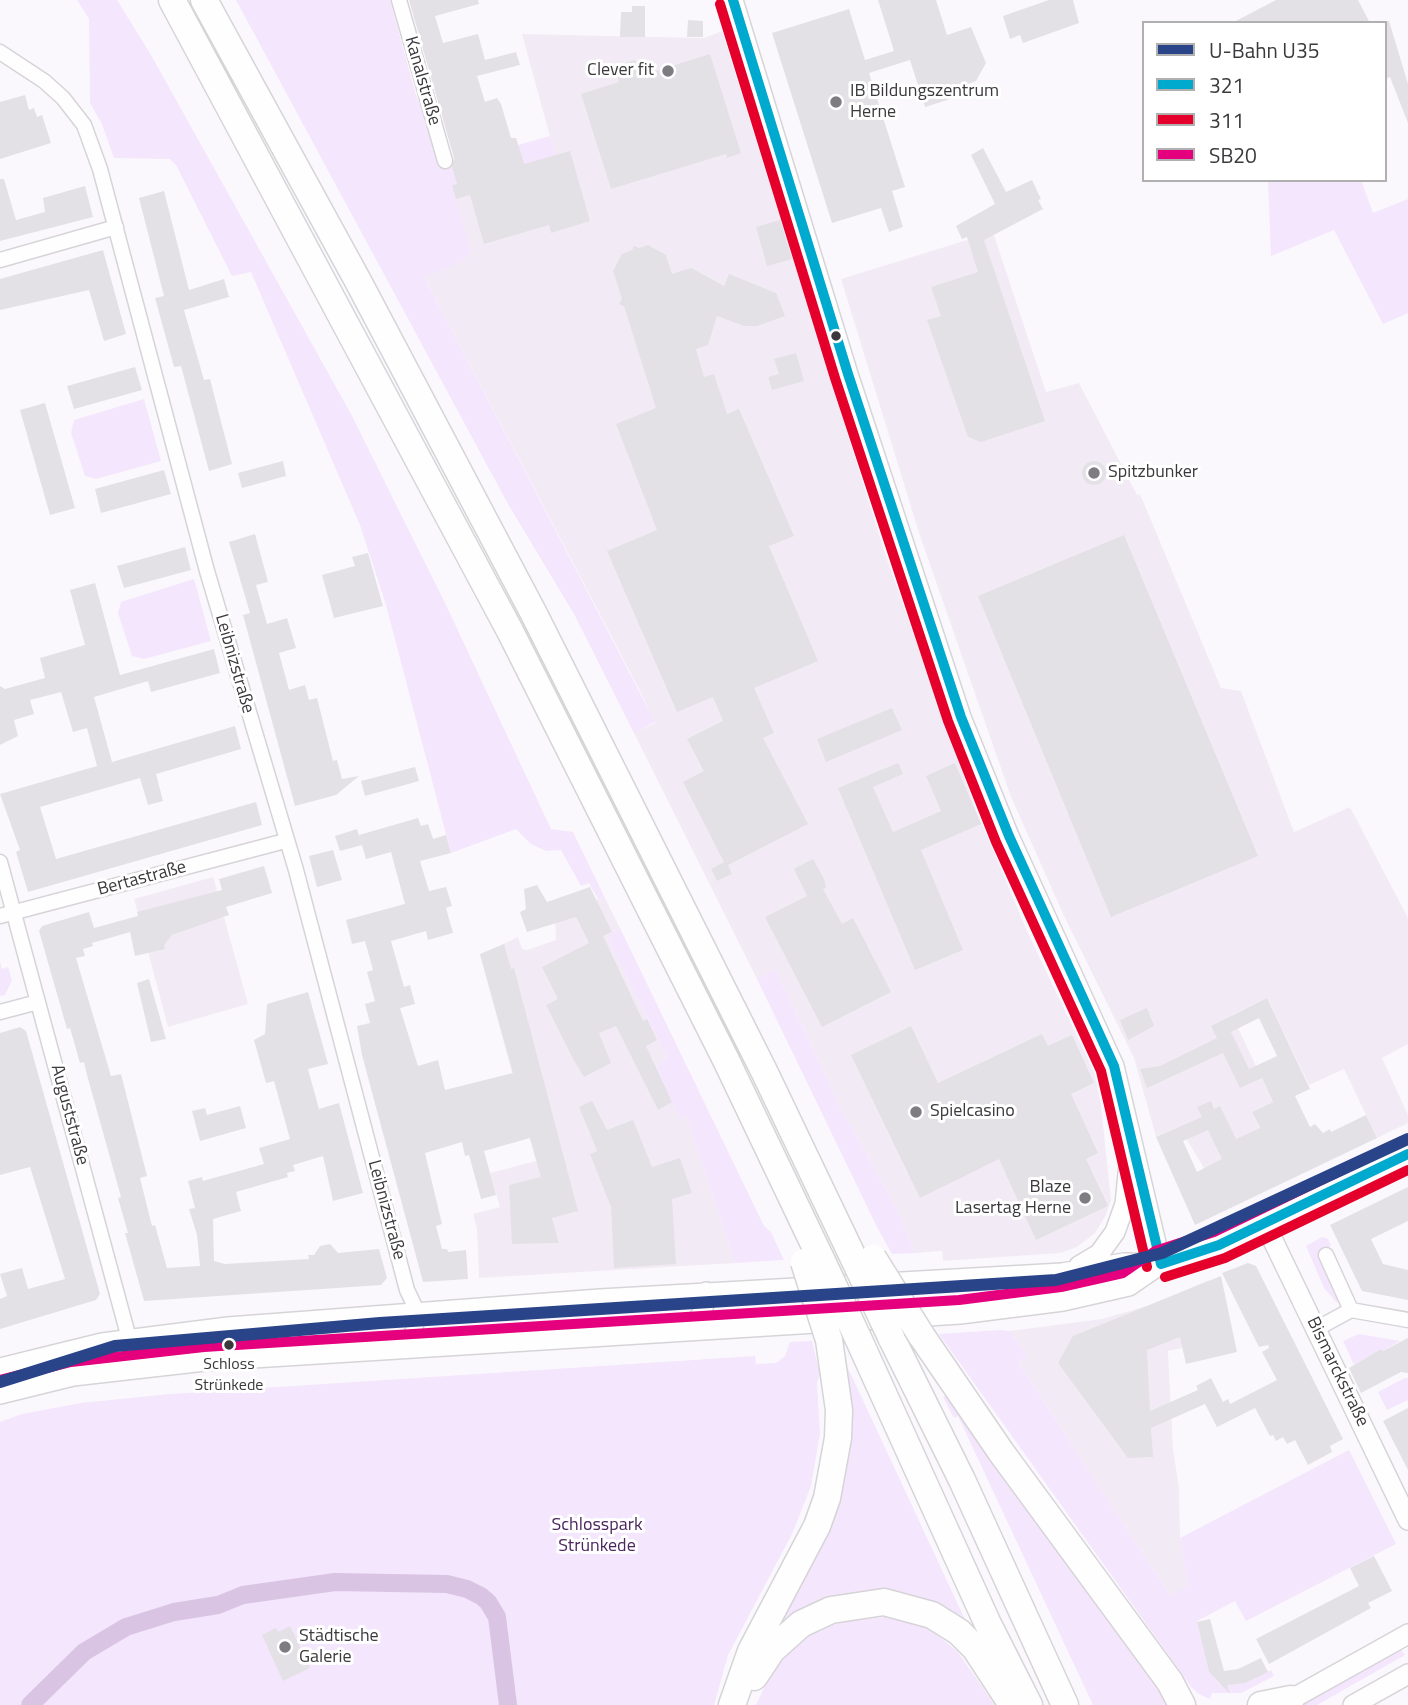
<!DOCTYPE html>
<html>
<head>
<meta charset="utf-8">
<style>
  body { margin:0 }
  #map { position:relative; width:1408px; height:1705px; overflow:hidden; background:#fbf8fd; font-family:"Titillium Web",sans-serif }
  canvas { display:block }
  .legend { position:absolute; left:1142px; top:21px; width:245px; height:161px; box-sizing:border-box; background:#fff; border:2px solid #b1b0b1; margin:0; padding:9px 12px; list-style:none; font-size:21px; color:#3b393c }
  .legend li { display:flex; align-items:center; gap:14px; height:35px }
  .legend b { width:35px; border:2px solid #b1b0b1 }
</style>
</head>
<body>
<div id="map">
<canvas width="1408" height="1705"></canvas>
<ul class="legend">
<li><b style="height:9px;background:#294488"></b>U-Bahn U35</li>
<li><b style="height:9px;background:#00a9ce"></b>321</li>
<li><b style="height:9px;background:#e4002b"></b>311</li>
<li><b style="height:9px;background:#e5007d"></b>SB20</li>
</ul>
</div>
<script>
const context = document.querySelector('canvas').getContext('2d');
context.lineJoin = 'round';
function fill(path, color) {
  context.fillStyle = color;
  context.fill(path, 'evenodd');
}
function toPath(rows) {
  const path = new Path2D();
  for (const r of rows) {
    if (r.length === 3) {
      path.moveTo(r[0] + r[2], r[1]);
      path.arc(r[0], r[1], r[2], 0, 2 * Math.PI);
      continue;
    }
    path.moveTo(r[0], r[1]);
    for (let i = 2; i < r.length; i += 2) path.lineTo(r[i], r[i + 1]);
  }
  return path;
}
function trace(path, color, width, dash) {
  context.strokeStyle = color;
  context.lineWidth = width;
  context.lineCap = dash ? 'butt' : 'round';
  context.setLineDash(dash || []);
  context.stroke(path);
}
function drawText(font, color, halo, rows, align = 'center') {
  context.font = font + ' "Titillium Web",sans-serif';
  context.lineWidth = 6;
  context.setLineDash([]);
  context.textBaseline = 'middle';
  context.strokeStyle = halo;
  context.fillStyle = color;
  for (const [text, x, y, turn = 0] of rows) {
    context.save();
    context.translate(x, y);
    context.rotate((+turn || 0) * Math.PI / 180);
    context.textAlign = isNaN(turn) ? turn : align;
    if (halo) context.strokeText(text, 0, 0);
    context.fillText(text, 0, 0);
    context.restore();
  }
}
const built = toPath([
  [722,31,885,554,976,810,1028,933,1094,1072,1101,1105,1111,1200,1106,1215,1095,1233,1077,1247,1060,1253,943,1261,942,1251,915,1253,897,1209,843,1112,775,969,757,979,634,733,655,723,641,693,424,277,455,264,452,185,555,155,522,34,704,38],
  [993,232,1046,392,1079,383,1137,495,1140,494,1221,688,1241,691,1294,832,1350,807,1408,918,1408,1044,1382,1058,1408,1115,1408,1123,1377,1138,1344,1069,1309,1085,1267,998,1232,1015,1273,1102,1252,1112,1261,1131,1229,1209,1179,1127,1156,1137,1134,1058,1064,916,1011,797,919,533,841,279],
  [213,877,221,903,220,918,224,917,248,1004,168,1027,134,899],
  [604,896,620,928,606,935,667,1057,656,1067,680,1118,687,1116,735,1263,479,1278,477,1230,473,1214,500,1207,490,1173,536,1161,480,955,518,937,522,949,527,950,556,940,555,919],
  [1209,1280,1220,1311,1182,1348,1168,1351,1173,1449,1179,1488,1180,1538,1189,1586,1170,1595,1018,1362,1028,1355,1009,1331,1102,1319,1147,1306]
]);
const green = toPath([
  [77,0,117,0,151,55,351,414,445,603,551,829,573,832,604,896,598,899,589,883,581,886,561,850,546,851,531,844,516,829,451,853,386,605,360,525,251,272,232,276,176,165,170,159,114,158,102,124,90,103,89,19],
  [236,0,390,0,415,92,444,166,550,136,556,156,452,185,471,251,461,263,424,277,655,722,634,733,574,614,508,504],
  [1268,180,1361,180,1373,213,1408,199,1408,313,1383,324,1334,230,1271,256],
  [144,399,161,461,96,479,85,476,71,433,74,420],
  [194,579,211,641,144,659,132,656,118,613,121,602],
  [620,928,764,1226,771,1232,784,1260,735,1263,687,1117,680,1119,656,1067,667,1057,606,935],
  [0,962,2,969,8,967,12,980,5,995,0,996],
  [775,969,843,1112,897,1209,915,1253,892,1254,877,1227,757,979],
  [1322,1237,1328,1239,1331,1246,1319,1252,1339,1298,1337,1303,1324,1288,1306,1246],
  [1000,1330,1009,1331,1028,1355,1018,1362,1170,1595,1188,1585,1180,1538,1349,1450,1396,1544,1246,1621,1235,1601,1197,1621,1209,1672,1221,1685,1245,1683,1271,1670,1274,1676,1241,1693,1212,1693,1210,1699,1199,1694,1192,1688,939,1334],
  [1359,1334,1400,1341,1383,1351,1381,1349,1354,1365,1343,1341],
  [812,1341,820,1374,817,1383,820,1433,811,1486,792,1534,728,1655,714,1705,0,1705,0,1422,22,1414,81,1403,170,1394,755,1356,756,1364,776,1363,785,1356,790,1342],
  [847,1366,968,1626,895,1598,768,1645,825,1526,841,1369],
  [1405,1378,1408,1378,1408,1400,1387,1410,1378,1392],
  [951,1394,1173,1705,1093,1705,958,1416,954,1418,943,1397],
  [885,1617,909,1621,931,1630,957,1651,995,1705,756,1705,775,1665,805,1638,841,1622],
  [1401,1649,1405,1655,1317,1705,1300,1705]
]);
const canal = toPath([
  [30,1705,84,1652,126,1627,174,1612,218,1605,243,1595,335,1582,447,1584,467,1589,481,1596,488,1602,497,1617,508,1705]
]);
const building = toPath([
  [409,0,478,0,479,4,435,16,443,43,478,34,485,60,516,52,520,65,477,76,485,102,497,98,501,104,511,138,516,138,524,164,570,151,590,221,551,233,549,225,484,244,470,195,456,199,452,185,457,184,452,167,454,158],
  [878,0,936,0,947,35,971,27,986,63,976,81,957,88,960,96,925,107,910,60,869,73,905,187,892,191,903,227,889,232,881,208,832,223,772,33,849,9,865,60,894,51],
  [1049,0,1073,0,1079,23,1023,43,1020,35,1010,39,1003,16],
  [1276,0,1358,0,1370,23,1232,23],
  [632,6,645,6,645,37,620,37,621,12,632,12],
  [688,20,703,21,703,37,687,37],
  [1385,21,1389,21,1408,84,1408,123,1390,77,1385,79],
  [710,54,741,153,727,158,726,154,611,189,581,94,619,82,614,67,635,60,640,76],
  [25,95,29,110,34,108,37,117,42,115,51,143,0,159,0,102],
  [983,148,1006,192,1032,180,1041,199,1038,200,1043,209,984,240,1045,421,981,442,968,437,927,320,941,316,931,287,978,272,967,237,962,239,956,226,995,204,971,155],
  [0,179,4,179,16,220,45,212,43,198,85,186,93,217,0,241],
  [164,191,189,290,224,279,229,297,184,310,204,380,210,379,232,464,209,471,181,366,174,367,155,298,164,296,139,198],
  [780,220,792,259,767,266,756,227],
  [648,245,666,255,672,274,691,268,724,286,729,274,776,293,785,316,757,326,744,326,717,316,708,345,696,349,704,377,714,374,727,414,739,409,794,536,769,546,818,661,754,688,774,733,763,738,808,824,728,865,732,874,717,881,711,869,724,862,683,782,704,771,687,739,723,721,713,697,677,712,607,551,657,530,616,424,656,408,624,306,619,304,622,299,613,271,622,254,632,250,634,246,639,248],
  [103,250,126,334,104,341,89,290,0,310,0,279],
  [796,353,804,381,772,390,768,377,779,374,774,359],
  [135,367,142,390,74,409,67,386],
  [45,403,75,508,50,515,20,410],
  [1094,473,12],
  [283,461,286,476,242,488,238,473],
  [164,470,171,494,101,513,95,489],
  [255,534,268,582,256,585,267,624,287,618,296,648,279,653,289,690,305,685,309,700,317,698,333,761,337,760,342,779,359,776,336,795,295,806,243,615,250,613,229,542],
  [1124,535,1258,856,1111,917,978,596],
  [185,547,191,570,124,588,117,566],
  [368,553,383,606,334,618,322,575,355,566,352,557],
  [95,583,120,675,214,649,220,673,151,692,148,681,94,697,112,762,235,726,241,749,156,774,163,801,148,805,140,778,40,807,56,859,256,802,262,825,28,892,16,852,20,850,0,794,97,766,87,728,73,732,61,692,30,700,34,714,14,720,18,736,0,745,0,686,5,689,45,678,40,658,85,645,70,590],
  [892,708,902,730,826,762,817,739],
  [898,763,903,774,873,787,893,832,941,811,926,776,955,763,981,824,921,850,963,950,915,970,838,788],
  [415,767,419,781,365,796,361,781],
  [418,818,421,826,428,824,433,839,446,835,451,853,420,861,429,891,446,887,452,906,446,908,453,933,428,940,426,931,391,941,404,987,410,985,415,1004,400,1008,418,1066,438,1060,445,1090,513,1073,480,954,504,944,511,969,514,968,578,1211,552,1218,559,1243,512,1244,509,1185,541,1177,530,1138,484,1151,496,1195,481,1199,469,1155,465,1156,462,1142,425,1153,442,1224,436,1226,442,1249,447,1249,448,1252,466,1250,468,1279,423,1282,362,1055,357,1026,370,1023,365,1004,375,1001,367,972,373,970,365,941,352,944,346,920,405,904,391,852,366,859,359,835],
  [357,829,362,845,340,851,335,836],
  [333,850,342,880,317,887,309,856],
  [813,859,824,879,826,887,823,889,842,924,853,918,891,992,822,1027,765,917,807,896,794,869],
  [264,866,272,893,226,907,229,915,172,935,164,945,165,949,135,956,130,932,92,943,93,946,83,949,85,956,76,958,111,1076,121,1074,147,1176,140,1178,152,1226,155,1225,167,1268,200,1266,197,1235,189,1209,195,1208,188,1181,202,1177,203,1181,264,1164,259,1148,290,1139,274,1081,266,1083,254,1040,265,1034,267,1004,308,992,328,1064,308,1069,319,1109,339,1103,363,1193,333,1201,323,1156,293,1165,295,1171,287,1173,288,1177,236,1192,241,1211,213,1219,214,1261,225,1264,309,1259,308,1255,314,1255,320,1246,330,1244,338,1253,379,1249,387,1278,381,1285,144,1301,125,1233,128,1233,118,1198,121,1197,87,1075,84,1062,80,1063,70,1028,67,1029,39,931,42,926,89,912,94,928,138,916,137,912,222,890,219,879],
  [537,885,547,902,590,887,612,932,603,936,643,1021,647,1019,657,1040,646,1046,672,1102,658,1110,616,1026,599,1033,611,1063,584,1077,572,1057,546,1005,558,999,542,967,589,943,576,917,527,932,520,912,526,909,524,889],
  [149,979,166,1039,151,1042,137,983],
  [1267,998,1310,1089,1295,1096,1310,1127,1315,1124,1323,1133,1330,1129,1331,1132,1366,1115,1377,1138,1195,1225,1156,1137,1202,1117,1197,1107,1211,1101,1214,1109,1220,1106,1236,1139,1260,1128,1252,1112,1273,1102,1262,1078,1240,1088,1223,1053,1147,1088,1140,1069,1160,1066,1217,1038,1211,1026],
  [1259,1018,1277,1056,1249,1069,1231,1032],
  [1208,1130,1222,1159,1197,1172,1183,1141],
  [1147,1008,1154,1026,1128,1040,1120,1020],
  [911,1026,938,1083,1042,1034,1048,1046,1072,1035,1094,1083,1071,1094,1098,1153,1086,1159,1108,1206,1036,1240,999,1159,920,1198,851,1055],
  [20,1027,26,1031,100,1294,96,1300,0,1329,0,1299,7,1296,0,1274,22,1268,28,1289,65,1279,30,1167,0,1175,0,1033],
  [592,1101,607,1130,633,1120,652,1167,680,1158,692,1193,672,1199,676,1264,614,1268,611,1207,590,1154,597,1151,594,1143,579,1107],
  [240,1106,246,1128,200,1141,192,1111,205,1108,207,1115],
  [1408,1187,1408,1221,1371,1239,1383,1264,1408,1270,1408,1300,1362,1291,1330,1225],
  [1248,1263,1256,1266,1343,1439,1330,1446,1332,1452,1308,1465,1295,1440,1287,1444,1283,1437,1276,1441,1273,1435,1270,1436,1255,1408,1217,1427,1205,1404,1151,1428,1153,1457,1128,1458,1058,1363,1073,1336,1221,1276,1237,1352,1186,1364,1180,1337,1147,1350,1150,1411,1198,1390,1196,1386,1211,1378,1223,1402,1228,1399,1230,1404,1277,1380,1262,1352,1269,1348,1268,1345,1259,1347,1222,1273],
  [1408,1338,1408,1373,1401,1372,1361,1393,1349,1368,1381,1349,1383,1351],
  [1408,1408,1408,1470,1383,1421],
  [1374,1556,1392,1591,1368,1603,1371,1608,1269,1664,1256,1639,1359,1586,1350,1568],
  [1210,1619,1224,1671,1238,1669,1261,1658,1268,1672,1245,1683,1227,1685,1230,1694,1209,1672,1197,1622],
  [290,1626,310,1668,283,1681,262,1635,276,1628,278,1632]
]);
const street = toPath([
  [399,0,445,161],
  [0,52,44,81,63,98,84,125,100,169,207,571,296,870,407,1290,417,1311,416,1326,402,1348],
  [0,260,116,227],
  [0,862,137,1368],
  [0,916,285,841],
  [0,1012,38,1002],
  [1326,1255,1351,1310],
  [1316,1329,1351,1310,1408,1320]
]);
const secondary = toPath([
  [733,0,848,374,961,717,1009,836,1114,1066,1161,1264],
  [1265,1224,1408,1520],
  [1079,1266,1099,1254,1115,1232,1125,1204,1130,1154],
  [689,1330,702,1314,706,1292],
  [0,1368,102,1343,228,1327,600,1299,1062,1273,1124,1263,1161,1264],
  [0,1394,73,1376,205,1361,960,1314,1063,1301,1129,1286,1161,1264,1219,1245,1408,1154],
  [1281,1705,1408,1634],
  [1353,1705,1408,1674]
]);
const highway = toPath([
  [172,0,510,631,726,1060,822,1261],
  [204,0,358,281,534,614,764,1071,854,1259],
  [921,1335,1001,1452,1170,1682,1182,1705],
  [891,1337,962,1480,1065,1705],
  [858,1338,987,1622,1029,1705],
  [754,1677,772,1650,801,1624,831,1610,884,1602,932,1615,959,1632,975,1648,1011,1703],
  [732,1705,751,1651,817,1526,827,1498,838,1438,839,1410,829,1340],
  [1261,1705,1291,1699]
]);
const highwayBridge = toPath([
  [873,1258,921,1335],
  [854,1259,891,1337],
  [822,1261,858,1338],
  [804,1262,829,1340]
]);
const bus1 = toPath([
  [733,0,848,374,961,717,1009,836,1114,1066,1161,1264],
  [1161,1264,1219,1245,1408,1154]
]);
const bus2 = toPath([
  [720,4,835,378,948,721,996,842,1101,1071,1147,1267],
  [1165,1277,1225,1258,1408,1170]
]);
const bus3 = toPath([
  [0,1380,71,1362,204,1347,959,1300,1061,1287,1123,1273,1155,1251,1214,1232,1402,1141]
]);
const metro1 = toPath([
  [0,1382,115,1346,380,1323,1056,1280,1162,1253,1408,1139]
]);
const markers = [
  [668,71,7,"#7e7c80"],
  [836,102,7,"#7e7c80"],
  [836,336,6,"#3b393c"],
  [1094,473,7,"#7e7c80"],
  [916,1112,7,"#7e7c80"],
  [1085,1198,7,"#7e7c80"],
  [229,1345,6,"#3b393c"],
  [285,1647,7,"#7e7c80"]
];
const busNames = [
  ["Schloss",229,1365],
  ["Strünkede",229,1386]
];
const poiNames = [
  ["Clever fit",654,71,"right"],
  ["IB Bildungszentrum",850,92],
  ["Herne",850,113],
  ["Spitzbunker",1108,473],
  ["Spielcasino",930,1112],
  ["Blaze",1071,1188,"right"],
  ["Lasertag Herne",1071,1209,"right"],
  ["Städtische",299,1637],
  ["Galerie",299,1658]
];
const streetNames = [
  ["Kanalstraße",422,81,74],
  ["Leibnizstraße",234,664,74],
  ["Bertastraße",142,879,-15],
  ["Auguststraße",69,1115,75],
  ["Leibnizstraße",386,1210,75],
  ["Bismarckstraße",1337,1372,64]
];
const parkNames = [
  ["Schlosspark",597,1526],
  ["Strünkede",597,1547]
];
fill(built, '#f2ebf6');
fill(green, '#f4e6fc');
trace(canal, '#d9c4e4', 18);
fill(building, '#e3e1e5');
trace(street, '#d6d4d7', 17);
trace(secondary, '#d6d4d7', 22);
trace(highway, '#d6d4d7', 29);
trace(street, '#fefeff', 14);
trace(secondary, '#fefeff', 19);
trace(highway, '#fefeff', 26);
trace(highwayBridge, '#d6d4d7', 29, []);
trace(highwayBridge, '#fefeff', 26);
trace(bus1, '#00a9ce', 10);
trace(bus2, '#e4002b', 10);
trace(bus3, '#e5007d', 10);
trace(metro1, '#294488', 12);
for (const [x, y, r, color] of markers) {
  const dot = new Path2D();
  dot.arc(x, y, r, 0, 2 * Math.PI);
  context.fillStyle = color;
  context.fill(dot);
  trace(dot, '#fff', 2.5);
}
drawText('16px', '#3b393c', '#fff', busNames);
drawText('18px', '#3b393c', '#fff', poiNames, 'left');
drawText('18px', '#3b393c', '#fff', streetNames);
drawText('18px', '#4b265c', '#fff', parkNames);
</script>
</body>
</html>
